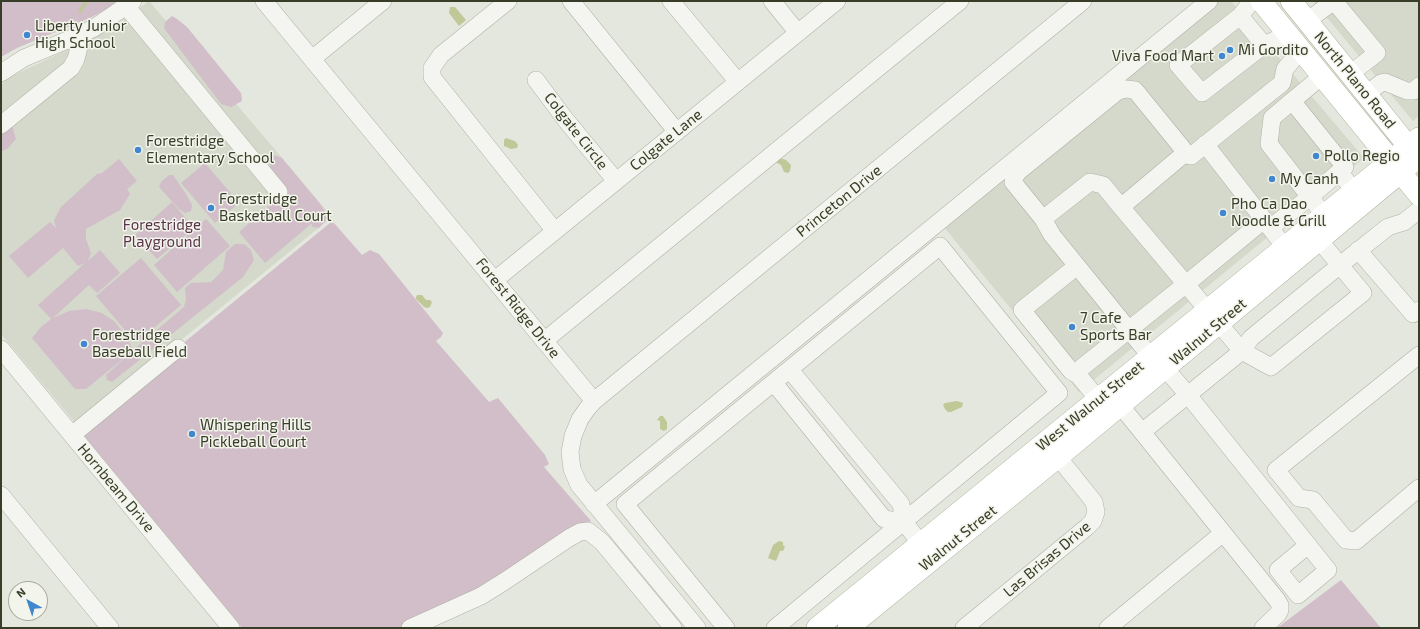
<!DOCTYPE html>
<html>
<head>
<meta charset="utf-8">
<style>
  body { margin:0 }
  #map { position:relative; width:1420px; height:629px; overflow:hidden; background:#e4e7dd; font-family:"Exo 2",sans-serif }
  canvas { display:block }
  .frame { position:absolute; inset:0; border:2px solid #373d27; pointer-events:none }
  .north { position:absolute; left:8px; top:581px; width:40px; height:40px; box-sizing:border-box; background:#f3f5ec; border:1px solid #a8ab9d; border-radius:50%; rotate:320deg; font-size:11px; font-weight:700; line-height:16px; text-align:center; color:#373d27 }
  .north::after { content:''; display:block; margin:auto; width:14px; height:18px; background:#4087ce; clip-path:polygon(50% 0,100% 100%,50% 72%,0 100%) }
</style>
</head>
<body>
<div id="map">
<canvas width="1420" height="629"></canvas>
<div class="frame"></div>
<div class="north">N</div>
</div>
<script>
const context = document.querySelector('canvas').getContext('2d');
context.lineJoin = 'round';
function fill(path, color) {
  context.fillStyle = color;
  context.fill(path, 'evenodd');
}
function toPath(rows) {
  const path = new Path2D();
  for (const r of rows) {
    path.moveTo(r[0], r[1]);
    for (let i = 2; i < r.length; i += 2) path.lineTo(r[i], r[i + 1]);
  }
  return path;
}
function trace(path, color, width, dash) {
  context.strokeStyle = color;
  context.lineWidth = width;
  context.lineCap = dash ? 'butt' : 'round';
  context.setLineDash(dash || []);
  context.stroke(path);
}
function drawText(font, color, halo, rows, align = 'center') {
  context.font = font + ' "Exo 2",sans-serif';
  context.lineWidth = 3;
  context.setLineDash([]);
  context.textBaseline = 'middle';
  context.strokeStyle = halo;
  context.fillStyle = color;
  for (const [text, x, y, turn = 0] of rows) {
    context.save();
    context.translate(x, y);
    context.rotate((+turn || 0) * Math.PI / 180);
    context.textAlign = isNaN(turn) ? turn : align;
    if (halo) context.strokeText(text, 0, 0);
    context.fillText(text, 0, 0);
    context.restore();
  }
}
const built = toPath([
  [149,1,332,217,77,425,1,334,1,84,8,78,109,30],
  [1203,1,1231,1,1364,158,1079,392,939,221],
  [1313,1,1419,1,1419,116,1413,121]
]);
const green = toPath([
  [1,1,121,1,92,17,17,48,1,57],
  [172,16,177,19,187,27,241,93,242,101,231,107,221,104,164,28,165,22],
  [12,126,16,139,8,148,1,152,1,131],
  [273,155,282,158,321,205,328,218,319,228,313,227,311,224,265,263,239,232,286,191,271,170,269,160],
  [119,159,137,181,127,189,130,194,120,210,86,229,86,239,91,253,88,261,100,250,120,273,97,293,89,285,53,318,69,311,86,309,102,313,114,321,126,336,133,350,184,307,186,299,185,288,191,283,211,282,223,270,226,252,235,244,244,244,251,250,254,260,243,277,112,382,107,380,106,375,129,354,86,389,75,389,32,338,41,327,51,319,38,305,85,263,78,266,63,248,28,278,9,256,50,222,56,228,54,220,61,207,97,174,102,173],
  [205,163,239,203,215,223,181,183],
  [169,175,173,175,186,194,192,205,191,211,185,213,179,209,159,187,161,182],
  [172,202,194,228,157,259,135,235],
  [206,219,230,246,177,292,154,265],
  [330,223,334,223,362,255,370,250,379,254,443,333,441,337,436,341,489,402,498,398,545,455,549,464,544,467,591,521,552,549,410,628,242,628,80,431,137,381],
  [141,258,181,305,136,343,96,296],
  [1341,580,1381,628,1277,628]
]);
const water = toPath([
  [450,7,455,7,466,20,459,26,449,13],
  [506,138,515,141,518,145,517,148,511,149,504,146,504,140],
  [780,158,786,160,791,165,790,171,788,173,784,172,781,165,777,163,776,161],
  [417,295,422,295,426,300,430,300,432,302,430,307,427,308,424,307,416,299,416,297],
  [957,401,963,403,962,407,951,412,948,412,945,409,943,405,945,403],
  [660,416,663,416,667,422,667,429,664,431,660,429,660,421,657,420],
  [779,541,783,542,783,545,785,547,783,551,780,551,776,561,768,558,773,545]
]);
const stream = toPath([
  [80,11,87,1]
]);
const minor = toPath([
  [264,1,594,401],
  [508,1,441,55,432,68,432,77,555,231],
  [571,1,677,132],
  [671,1,738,82],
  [772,1,798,33],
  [1252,1,1240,16,1178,65,1202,93,1264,45,1288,34],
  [1334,1,1377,53,1350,74],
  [126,6,279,192],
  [1240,16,1264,45],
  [1307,21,1334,1],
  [1301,50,1285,69,1282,83,1191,156,1184,154,1121,207,1242,351,1271,367,1363,293,1319,240],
  [312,59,383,1],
  [1,73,24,58,77,36,94,28,133,1],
  [1322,76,1292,101,1345,167,1339,172,1354,190],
  [536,80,565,119,616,181],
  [1366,94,1381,83,1385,82,1407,91,1414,91,1419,86],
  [1,125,71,68,76,59,79,47,77,36],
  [1205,144,1285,247],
  [1317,206,1310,197,1339,172],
  [1121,207,1103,185,1090,182,1043,219,1052,235,1151,357],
  [1043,219,1013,182,1014,178,1018,172,1118,91,1126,89,1135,90,1183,149,1184,154],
  [1270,228,1310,197,1269,144,1272,118,1292,101],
  [1358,250,1413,314,1419,310],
  [1077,266,1022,310,1071,371,1078,375,1098,399],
  [495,280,837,1],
  [544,341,960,1],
  [1,349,231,628],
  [1419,355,1276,470,1299,498,1313,500,1346,540,1356,541,1419,488],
  [1165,368,1188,395,1328,570,1298,595,1278,570,1308,545],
  [790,370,901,504,904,522,921,544],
  [1075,373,1186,284,1264,220],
  [774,383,884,519,904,522],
  [1120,405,1142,432,1242,351,1251,338,1340,265,1388,227,1404,222,1419,210],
  [1142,432,1277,600,1280,605,1280,610,1278,614,1263,628],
  [72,435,178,348],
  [1,495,110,628],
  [594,504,1209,1],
  [410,628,481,596,505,581,569,538,580,532,588,531,602,542,673,628],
  [697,628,579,485,572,469,570,452,573,436,580,419,587,409,594,401,1083,1],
  [726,628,625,504,940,246,1059,393,775,628],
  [964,628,1087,527,1093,521,1096,512,1094,502,1050,447],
  [1108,628,1223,533]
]);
const major = toPath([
  [1261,1,1419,195],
  [1291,1,1417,157],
  [817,628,1419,138],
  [848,628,1058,457,1419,157]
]);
const markers = [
  [27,35,4,"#4087ce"],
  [1230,50,4,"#4087ce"],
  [1222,56,4,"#4087ce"],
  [138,150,4,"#4087ce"],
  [1316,156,4,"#4087ce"],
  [1272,179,4,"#4087ce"],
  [211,208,4,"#4087ce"],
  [1223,213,4,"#4087ce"],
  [1072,327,4,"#4087ce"],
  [84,344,4,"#4087ce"],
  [192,434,4,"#4087ce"]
];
const poiNames = [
  ["Liberty Junior",35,26],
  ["High School",35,43],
  ["Mi Gordito",1238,50],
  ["Viva Food Mart",1214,56,"right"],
  ["Forestridge",146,141],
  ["Elementary School",146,158],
  ["Pollo Regio",1324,156],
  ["My Canh",1280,179],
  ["Forestridge",219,199],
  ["Basketball Court",219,216],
  ["Pho Ca Dao",1231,204],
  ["Noodle & Grill",1231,221],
  ["7 Cafe",1080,318],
  ["Sports Bar",1080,335],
  ["Forestridge",92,335],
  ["Baseball Field",92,352],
  ["Whispering Hills",200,425],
  ["Pickleball Court",200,442]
];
const streetNames = [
  ["North Plano Road",1355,80,51],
  ["Colgate Circle",576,131,52],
  ["Colgate Lane",666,140,-39],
  ["Princeton Drive",839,201,-39],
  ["Forest Ridge Drive",518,308,51],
  ["Walnut Street",1208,332,-40],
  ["West Walnut Street",1090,406,-39],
  ["Hornbeam Drive",116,488,50],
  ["Walnut Street",958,538,-39],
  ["Las Brisas Drive",1047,559,-40]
];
const parkNames = [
  ["Forestridge",162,225],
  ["Playground",162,242]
];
fill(built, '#d4d9cb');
fill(green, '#d1bec9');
fill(water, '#c0c897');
trace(stream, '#c0c897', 3.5);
trace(minor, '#adb1a3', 18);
trace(major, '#adb39c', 22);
trace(minor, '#f4f5f0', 17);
trace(major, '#fff', 21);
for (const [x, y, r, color] of markers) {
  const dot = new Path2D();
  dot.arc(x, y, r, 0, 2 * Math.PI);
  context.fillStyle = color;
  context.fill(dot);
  trace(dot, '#f3f5ec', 1.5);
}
drawText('15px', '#373d27', '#f3f5ec', poiNames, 'left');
drawText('15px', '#373d27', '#f3f5ec', streetNames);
drawText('15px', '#593448', '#f3f5ec', parkNames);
</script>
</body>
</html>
